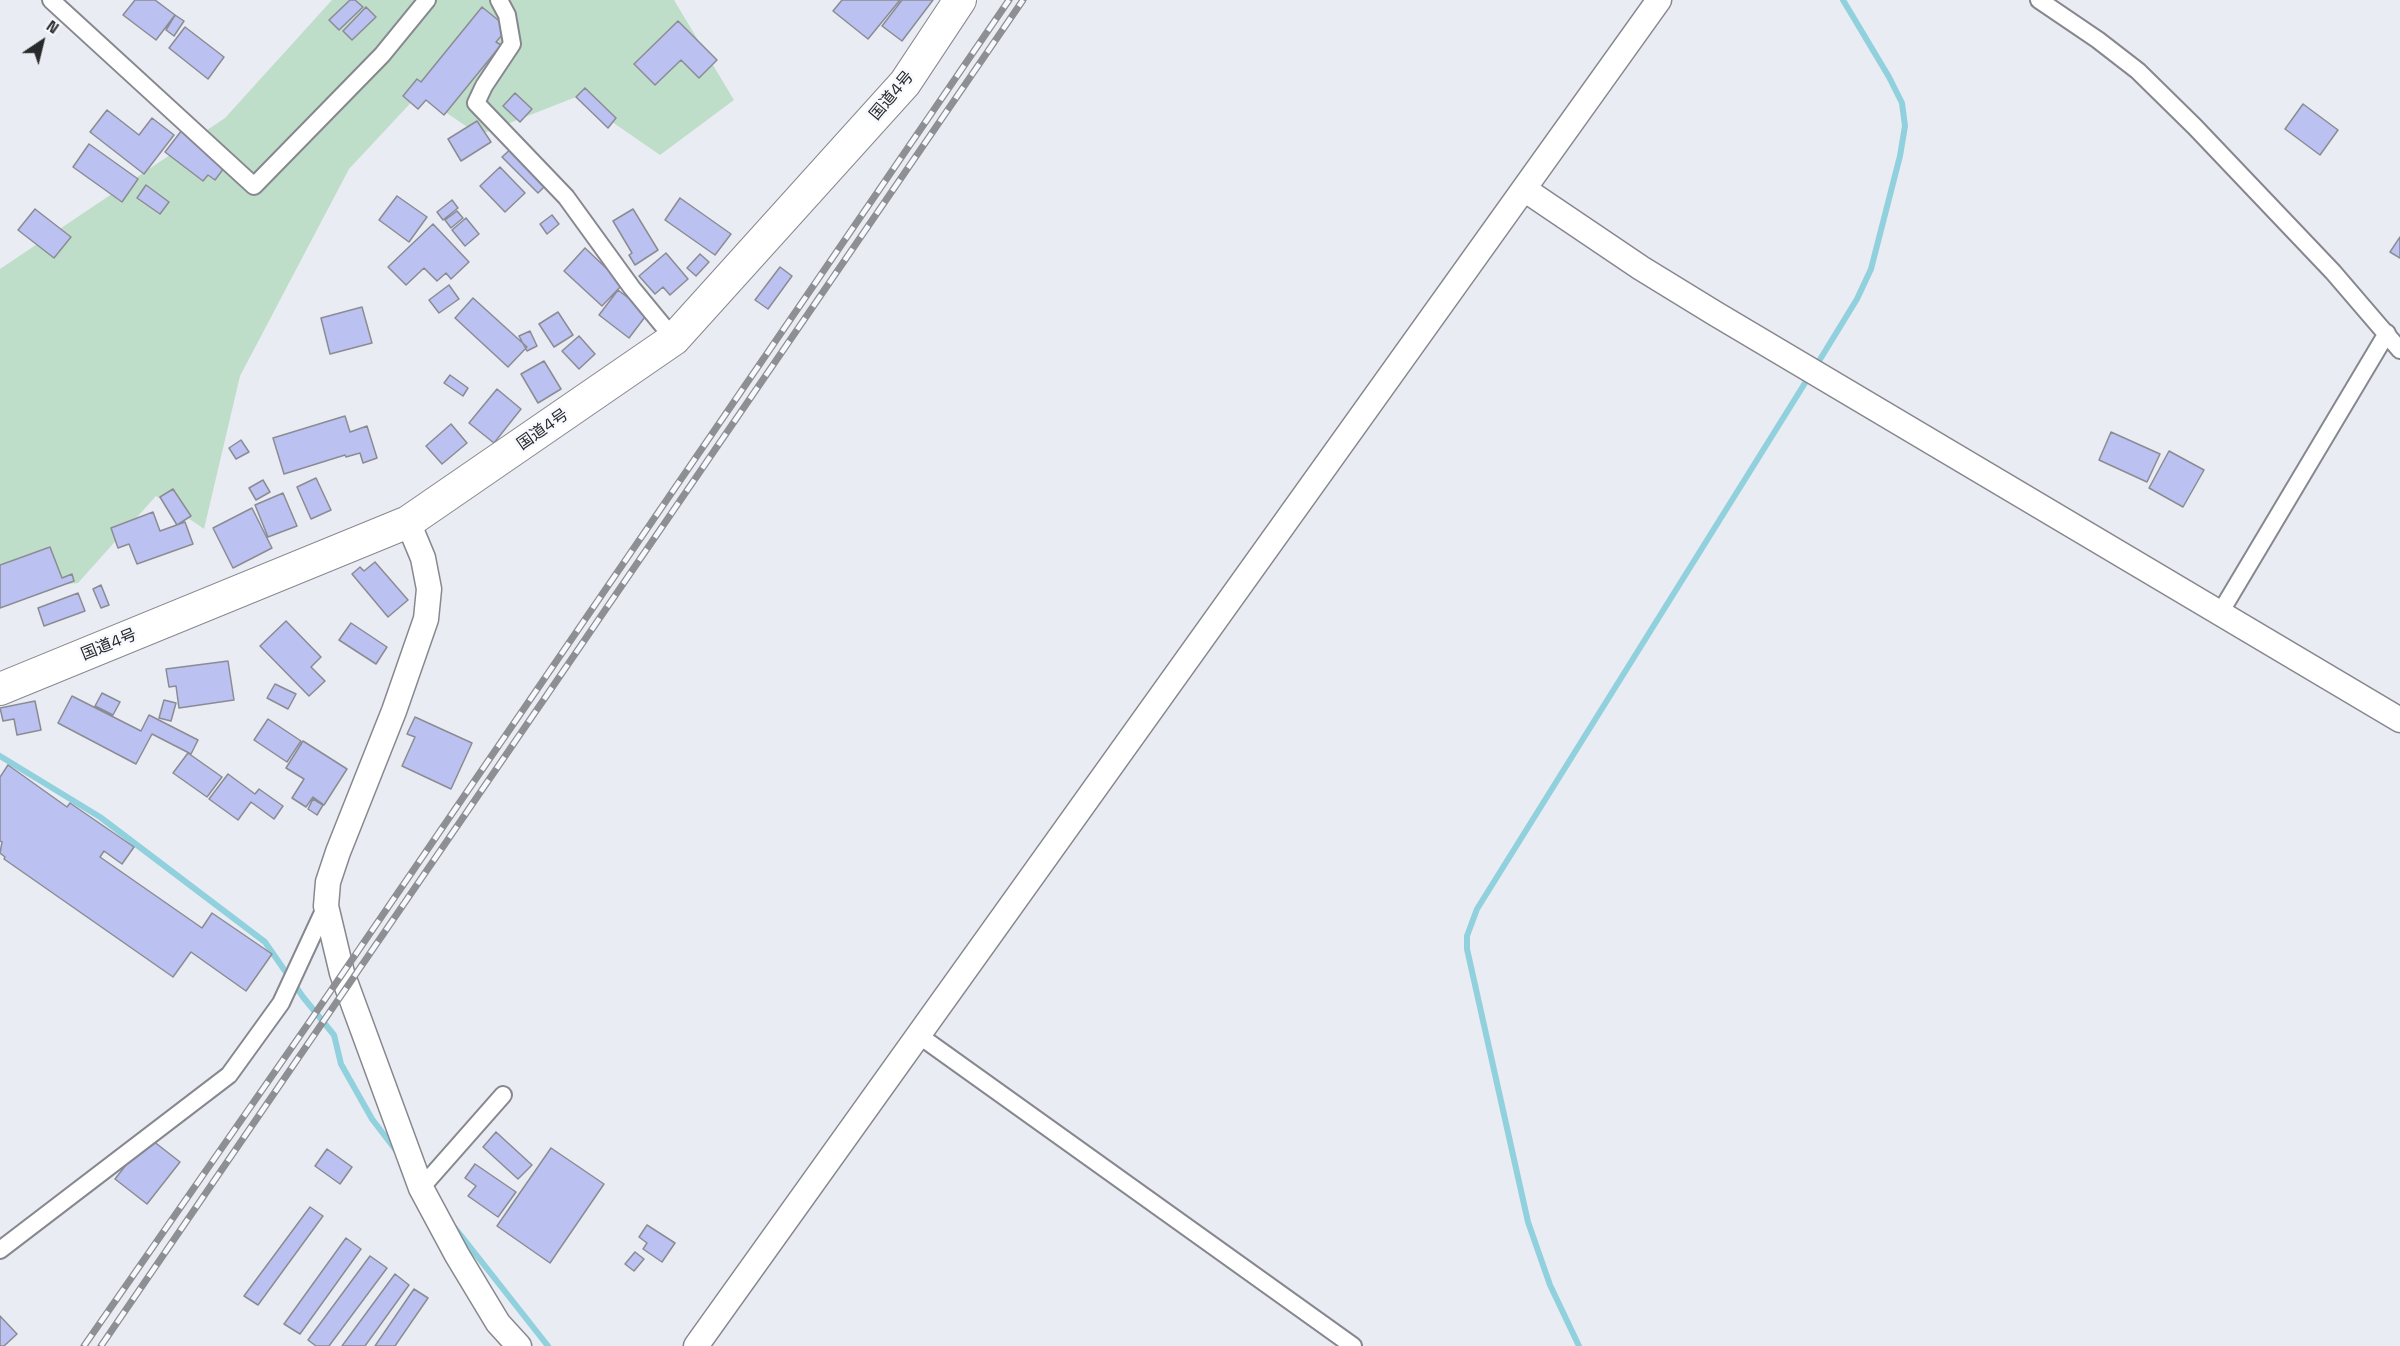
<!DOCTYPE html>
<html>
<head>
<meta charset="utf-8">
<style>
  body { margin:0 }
  #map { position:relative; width:2400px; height:1346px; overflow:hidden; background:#eaecf3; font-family:"Space Grotesk",sans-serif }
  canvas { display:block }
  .north { position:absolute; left:12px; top:12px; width:60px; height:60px; -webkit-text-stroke:4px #f8f9ff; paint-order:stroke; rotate:35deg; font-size:16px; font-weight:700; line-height:24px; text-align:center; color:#28292b }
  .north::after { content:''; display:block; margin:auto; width:21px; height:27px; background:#28292b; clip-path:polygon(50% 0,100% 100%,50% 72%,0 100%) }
</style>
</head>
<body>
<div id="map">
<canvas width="2400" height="1346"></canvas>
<div class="north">N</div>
</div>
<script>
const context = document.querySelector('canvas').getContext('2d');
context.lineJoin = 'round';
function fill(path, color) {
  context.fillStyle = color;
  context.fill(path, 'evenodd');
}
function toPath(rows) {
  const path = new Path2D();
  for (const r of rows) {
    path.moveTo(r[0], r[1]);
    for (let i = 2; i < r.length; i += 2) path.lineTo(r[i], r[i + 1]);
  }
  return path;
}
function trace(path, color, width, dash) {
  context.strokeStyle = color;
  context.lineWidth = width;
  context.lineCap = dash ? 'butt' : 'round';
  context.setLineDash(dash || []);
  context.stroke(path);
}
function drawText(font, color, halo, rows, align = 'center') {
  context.font = font + ' "Space Grotesk","Noto Sans JP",sans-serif';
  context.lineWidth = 5;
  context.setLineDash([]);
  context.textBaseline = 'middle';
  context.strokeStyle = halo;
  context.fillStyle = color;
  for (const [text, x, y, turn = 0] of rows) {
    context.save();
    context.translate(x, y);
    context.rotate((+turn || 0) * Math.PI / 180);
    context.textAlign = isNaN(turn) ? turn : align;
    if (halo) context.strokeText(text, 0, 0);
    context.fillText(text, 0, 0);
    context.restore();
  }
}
const green = toPath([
  [332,0,674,0,734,100,660,155,576,97,479,135,419,94,349,169,240,376,204,529,156,496,78,583,0,591,0,269,225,118]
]);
const stream = toPath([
  [1816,366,1857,299,1871,269,1900,156,1905,126,1902,103,1889,77,1843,0],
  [0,756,100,817,265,942,303,997,334,1035,341,1064,372,1119,398,1153],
  [455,1228,548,1346],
  [1579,1346,1550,1285,1528,1222,1467,949,1467,936,1477,909,1810,375]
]);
const building = toPath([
  [135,0,155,0,175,15,156,40,123,15,135,0],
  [350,0,355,0,363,7,339,30,329,20,350,0],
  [842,0,900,0,868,39,833,11,842,0],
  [902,0,933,0,902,41,882,26,902,0],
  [366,7,376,17,352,40,343,31,366,7],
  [482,7,508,28,496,42,501,45,444,115,426,100,418,109,403,96,417,79,421,82,482,7],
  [175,15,184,21,174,36,166,30,175,15],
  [678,21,717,60,699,78,681,60,655,85,634,64,678,21],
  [185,27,224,57,208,79,169,48,185,27],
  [585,88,616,118,608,128,576,97,585,88],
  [515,93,532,109,520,122,503,106,515,93],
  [2303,104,2338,130,2320,155,2285,129,2303,104],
  [107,110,139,135,152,118,174,135,144,174,90,132,107,110],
  [477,121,491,142,461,161,448,139,477,121],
  [182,130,227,164,215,180,208,175,203,181,165,152,182,130],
  [89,144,138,179,122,202,73,167,89,144],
  [514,146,550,181,538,193,502,157,514,146],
  [500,167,525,193,505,212,480,186,500,167],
  [146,185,169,202,160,214,137,198,146,185],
  [397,196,427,217,409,242,379,220,397,196],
  [680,198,731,234,715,255,665,220,680,198],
  [452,200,458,208,443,220,437,212,452,200],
  [35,209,71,237,54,258,18,230,35,209],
  [633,209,658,250,635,265,629,255,632,253,613,221,633,209],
  [457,211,463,218,451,228,445,220,457,211],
  [552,215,559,224,547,234,540,224,552,215],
  [466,218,479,234,465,246,452,230,466,218],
  [433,224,469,262,451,279,446,273,437,281,424,268,406,285,388,267,433,224],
  [2400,237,2400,258,2390,252,2400,237],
  [585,248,623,284,602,306,564,271,585,248],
  [666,253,688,279,670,295,663,287,655,294,639,276,666,253],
  [700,254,709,262,696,276,687,268,700,254],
  [780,267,792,276,768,309,755,300,780,267],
  [449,285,459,299,439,313,429,300,449,285],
  [618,290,648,313,629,338,599,315,618,290],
  [473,298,527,347,508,367,455,318,473,298],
  [362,307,372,343,330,354,321,318,362,307],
  [558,312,573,335,554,347,539,324,558,312],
  [530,331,537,346,527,351,519,336,530,331],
  [579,336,595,354,579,369,562,351,579,336],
  [544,361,561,389,538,403,521,374,544,361],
  [450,375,468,388,463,396,444,383,450,375],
  [497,389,521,409,494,443,469,423,497,389],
  [345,416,350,432,367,426,377,458,363,463,360,453,346,457,345,455,284,474,273,438,345,416],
  [451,424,467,443,442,464,426,446,451,424],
  [2111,432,2160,454,2147,482,2099,460,2111,432],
  [241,440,249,452,236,459,229,448,241,440],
  [2169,451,2204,470,2183,507,2149,488,2169,451],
  [316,478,331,510,311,519,297,487,316,478],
  [263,480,270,492,256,500,249,488,263,480],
  [173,489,191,516,177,525,160,497,173,489],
  [283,493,297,526,268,537,255,505,283,493],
  [252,508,272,548,233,568,213,528,252,508],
  [153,512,160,531,185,522,193,544,137,564,129,544,118,548,111,528,153,512],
  [50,547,62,578,72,574,74,581,0,608,0,565,50,547],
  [375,562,408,600,388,617,352,574,360,567,364,571,375,562],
  [101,585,109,605,101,608,93,589,101,585],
  [78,593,85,611,44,626,38,608,78,593],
  [286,621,321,657,311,667,325,681,309,696,260,646,286,621],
  [351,623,387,647,376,664,339,640,351,623],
  [228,661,234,700,179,708,176,686,169,687,166,669,228,661],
  [275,684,296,694,288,709,267,698,275,684],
  [102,693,120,702,113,715,95,706,102,693],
  [72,696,141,731,149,715,198,740,191,754,152,734,136,764,58,723,72,696],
  [164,700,176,703,171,721,159,718,164,700],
  [35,701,41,730,17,735,14,719,3,721,0,708,35,701],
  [415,717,472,743,451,789,402,766,415,737,407,734,415,717],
  [268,719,301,741,287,762,254,740,268,719],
  [303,741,347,769,324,805,313,797,306,807,292,798,304,779,286,768,303,741],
  [188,753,222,777,207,797,173,773,188,753],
  [8,765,67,807,70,803,134,847,122,864,104,851,100,857,202,928,212,913,272,954,246,991,191,952,173,977,4,859,5,857,0,853,2,842,0,841,0,777,8,765],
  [228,774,255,794,259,789,283,806,274,819,251,802,238,820,209,799,228,774],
  [313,799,323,805,317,815,308,809,313,799],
  [496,1132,532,1165,518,1179,483,1147,496,1132],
  [148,1137,180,1162,147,1204,115,1179,148,1137],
  [551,1148,604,1184,550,1263,497,1226,551,1148],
  [327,1149,352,1167,340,1184,315,1166,327,1149],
  [475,1164,516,1192,498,1217,468,1196,476,1186,465,1178,475,1164],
  [310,1207,323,1216,258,1305,244,1296,310,1207],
  [647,1225,675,1243,662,1262,643,1249,647,1243,639,1237,647,1225],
  [346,1238,361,1249,300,1334,284,1324,346,1238],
  [635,1252,644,1259,634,1271,625,1264,635,1252],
  [370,1256,387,1268,329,1346,316,1346,308,1340,370,1256],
  [395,1274,409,1285,365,1346,342,1346,395,1274],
  [414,1289,428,1298,395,1346,375,1346,414,1289],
  [0,1316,17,1334,4,1346,0,1346,0,1316]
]);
const street = toPath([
  [51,0,254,186,382,55,427,0],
  [499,0,507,15,512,44,484,86,476,103,566,197,632,288,674,339],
  [2039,0,2098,40,2138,71,2195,127,2333,272,2400,350],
  [2220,613,2387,333],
  [917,1034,1353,1346],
  [421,1188,503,1095],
  [0,1250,229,1075,281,1003,326,906]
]);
const secondary = toPath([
  [1524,189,1641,268,1716,314,2400,720],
  [408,522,423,558,429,589,426,619,394,711,338,852,328,882,326,906,342,973,421,1188,457,1255,498,1323,519,1346],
  [696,1346,1659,0]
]);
const highway = toPath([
  [0,689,408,522,674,339,905,83,960,0]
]);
const rail = toPath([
  [84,1346,308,1024,1009,0],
  [101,1346,1023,0]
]);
const streetNames = [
  ["国道4号",892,96,-50],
  ["国道4号",543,430,-35],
  ["国道4号",109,645,-22]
];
fill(green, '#bfdec9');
trace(stream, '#91d1de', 6);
fill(building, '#bbc1f1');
trace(building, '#8b8c93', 1.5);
trace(street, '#87888f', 20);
trace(secondary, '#87888f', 27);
trace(highway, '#87888f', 34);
trace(street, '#fff', 16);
trace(secondary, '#fff', 24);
trace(highway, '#fff', 32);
trace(rail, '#8d8f93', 7);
trace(rail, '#f8f9ff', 4.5, [14]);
drawText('16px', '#28292b', '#f8f9ff', streetNames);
</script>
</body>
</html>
